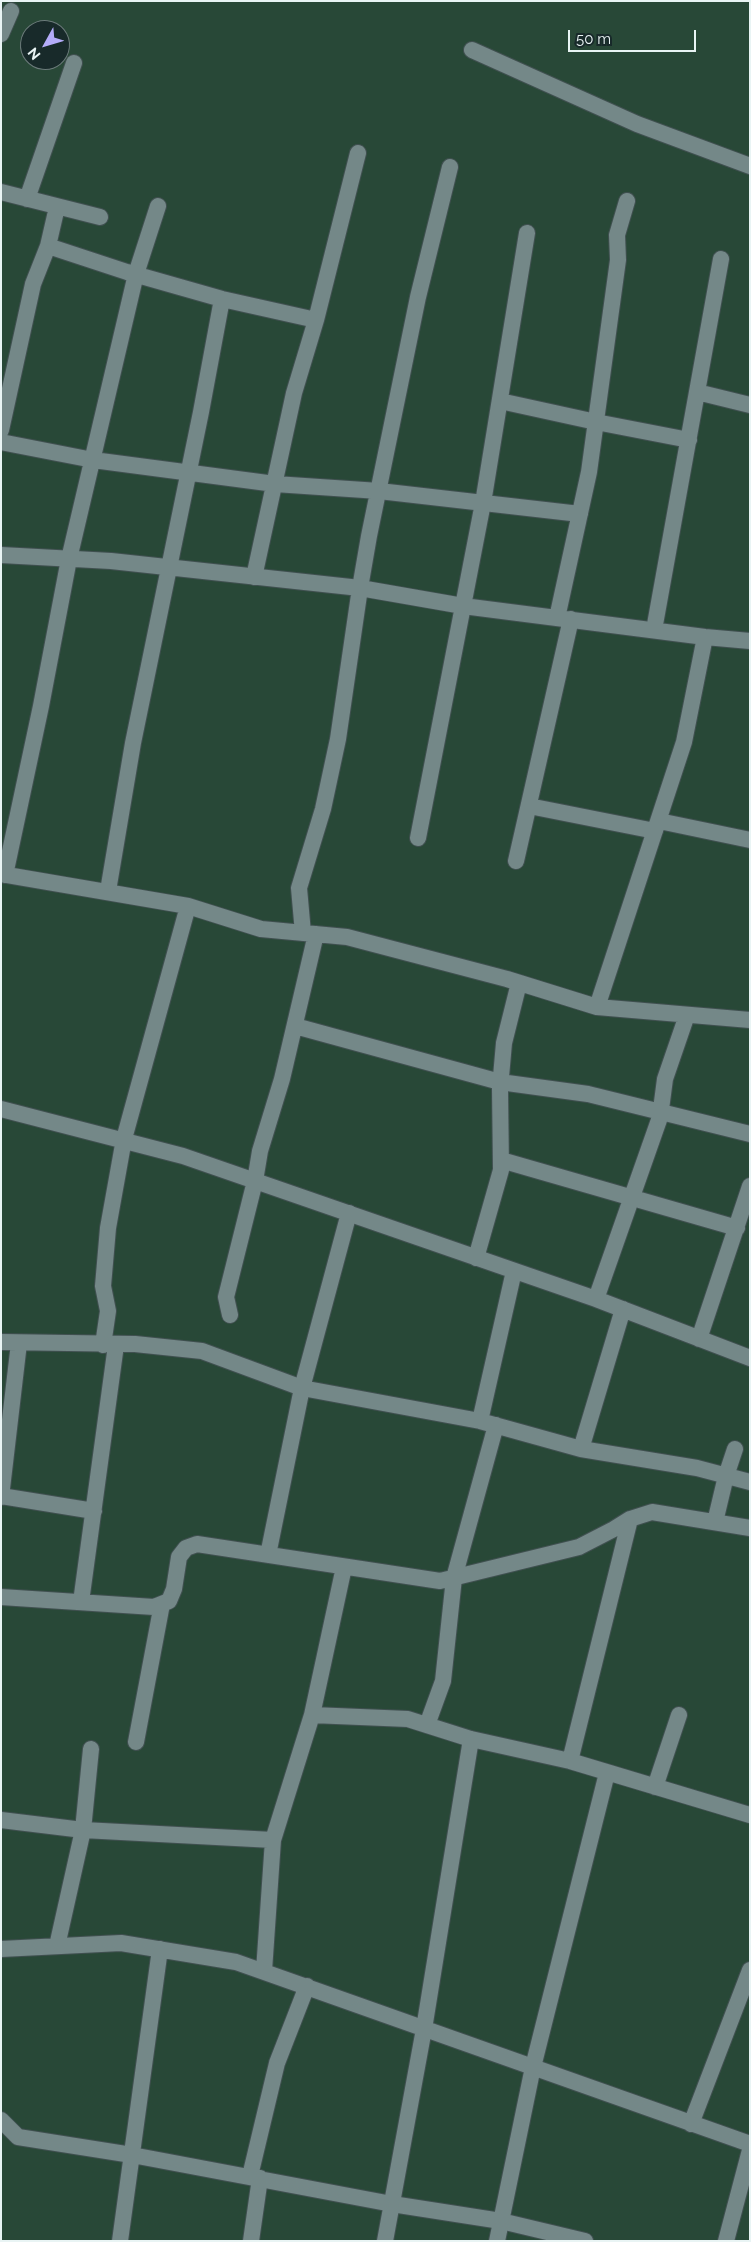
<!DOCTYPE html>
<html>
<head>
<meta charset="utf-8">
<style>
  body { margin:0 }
  #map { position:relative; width:751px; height:2242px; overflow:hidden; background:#223435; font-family:Raleway,sans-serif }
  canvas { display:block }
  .frame { position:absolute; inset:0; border:2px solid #e9f4f4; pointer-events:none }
  .north { position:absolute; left:20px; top:20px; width:50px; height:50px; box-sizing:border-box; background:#182a2a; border:1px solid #6c7b7b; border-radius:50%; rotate:231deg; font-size:14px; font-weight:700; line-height:20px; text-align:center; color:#e9f4f4 }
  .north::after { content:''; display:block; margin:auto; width:18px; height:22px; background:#b4acf9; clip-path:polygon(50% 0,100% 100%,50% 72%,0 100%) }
  .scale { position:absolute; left:568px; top:30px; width:128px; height:22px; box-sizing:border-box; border:2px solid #e9f4f4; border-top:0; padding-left:6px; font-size:15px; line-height:18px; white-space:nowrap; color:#e9f4f4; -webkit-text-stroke:4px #182a2a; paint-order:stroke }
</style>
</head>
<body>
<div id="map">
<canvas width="751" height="2242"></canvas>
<div class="frame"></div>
<div class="north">N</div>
<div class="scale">50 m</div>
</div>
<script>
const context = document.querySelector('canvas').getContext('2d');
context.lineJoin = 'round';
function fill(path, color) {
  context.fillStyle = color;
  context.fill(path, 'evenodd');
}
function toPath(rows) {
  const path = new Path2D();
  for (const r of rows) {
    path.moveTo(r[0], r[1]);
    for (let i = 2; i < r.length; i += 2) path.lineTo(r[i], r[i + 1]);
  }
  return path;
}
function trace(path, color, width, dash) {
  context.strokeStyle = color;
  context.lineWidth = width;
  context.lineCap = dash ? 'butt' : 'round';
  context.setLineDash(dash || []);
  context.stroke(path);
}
const green = toPath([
  [1,1,750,1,750,2241,1,2241],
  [30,30,60,30,60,60,30,60]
]);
const street = toPath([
  [1,34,11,11],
  [472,50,637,124,750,166],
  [1,192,100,217],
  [27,199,74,63],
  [48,246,127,272,222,299,316,320],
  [697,392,750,405],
  [500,401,596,422,689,440],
  [1,430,33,284,48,246,57,207],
  [1,442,93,460,275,484,379,491,580,514],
  [1,555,111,561,360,588,463,606,705,637,750,641],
  [254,577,294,393,316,320,358,153],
  [557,618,589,472,618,260,617,235,627,201],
  [654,630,721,259],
  [529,806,655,831],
  [659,821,750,840],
  [418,838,483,503,527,233],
  [516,861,571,619],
  [1,874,188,906,261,929,347,937,507,979,597,1007,750,1020],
  [5,875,41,706,69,559,136,274,158,206],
  [108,891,133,743,201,412,222,299],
  [303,933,299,888,323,809,338,739,360,588,369,536,418,297,450,167],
  [597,1007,684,742,705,637],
  [295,1026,500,1082,588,1094,750,1134],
  [1,1109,183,1156,596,1299,750,1358],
  [501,1160,737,1228],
  [476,1258,501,1170,500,1088,504,1043,519,983],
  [596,1299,660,1117,665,1079,687,1015],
  [230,1315,226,1297,255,1181,260,1151,282,1079,316,934],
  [699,1339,750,1186],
  [1,1342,135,1344,202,1351,302,1388,480,1421,581,1449,697,1468,750,1482],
  [103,1345,108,1311,103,1286,108,1228,124,1139,188,906],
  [480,1421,514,1271],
  [581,1449,623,1309],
  [1,1496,94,1511],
  [1,1497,19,1343],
  [715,1522,726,1476,735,1449],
  [268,1555,302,1388,349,1213],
  [1,1597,154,1607,169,1601,174,1589,179,1557,186,1548,197,1544,440,1581,579,1547,614,1529,630,1519,652,1512,750,1528],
  [81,1602,116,1345],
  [312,1715,344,1567],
  [427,1725,443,1681,454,1578,496,1425],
  [136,1742,162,1604],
  [570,1761,630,1519],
  [655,1787,679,1715],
  [1,1820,83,1830,273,1840],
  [57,1946,83,1830,91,1749],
  [1,1949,121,1943,236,1962,750,2144],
  [264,1971,273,1840,312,1715,408,1719,471,1739,570,1761,750,1815],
  [1,2120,18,2137,132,2155,392,2204,501,2221,585,2241],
  [691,2124,750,1970],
  [250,2176,277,2063,307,1986],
  [120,2241,160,1949],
  [251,2241,260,2178],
  [385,2241,424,2029,471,1739],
  [497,2241,533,2067,607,1773],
  [726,2241,750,2150]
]);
fill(green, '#284837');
trace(street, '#405050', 18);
trace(street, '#748888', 16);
</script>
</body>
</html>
